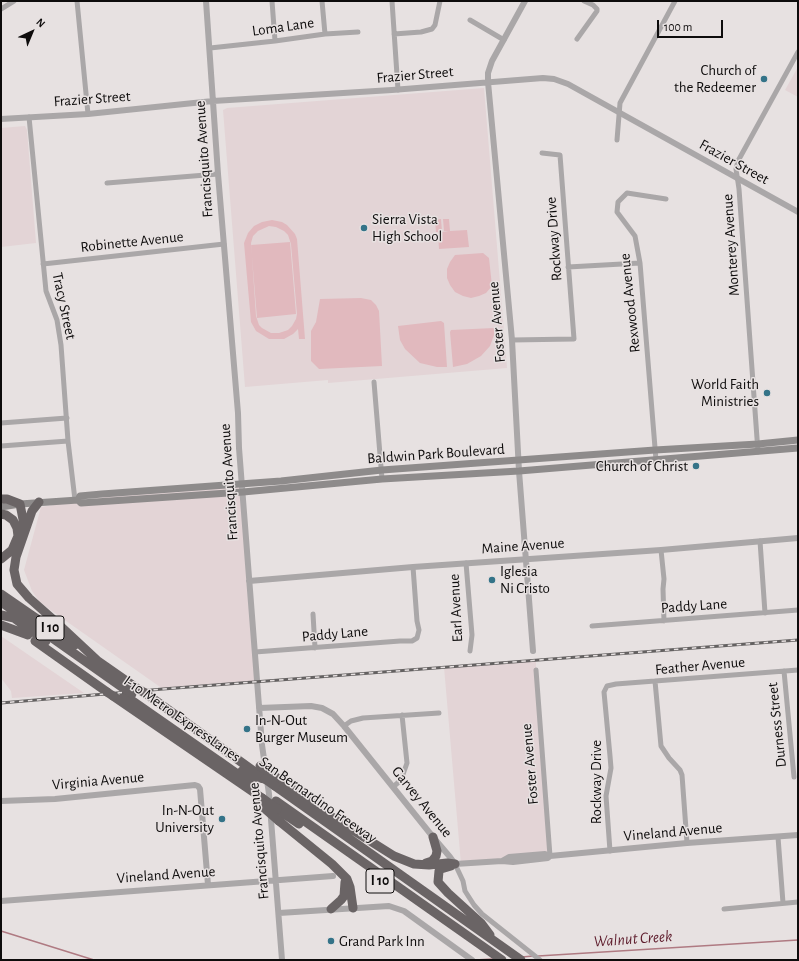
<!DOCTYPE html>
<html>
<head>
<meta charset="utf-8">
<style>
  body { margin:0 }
  #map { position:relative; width:799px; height:961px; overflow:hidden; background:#e7e1e1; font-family:"Alegreya Sans",sans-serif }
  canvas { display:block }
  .frame { position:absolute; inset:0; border:2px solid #0e0c0c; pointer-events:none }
  .north { position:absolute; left:12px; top:12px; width:40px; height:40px; -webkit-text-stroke:3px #e7e1e1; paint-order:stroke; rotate:44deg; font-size:11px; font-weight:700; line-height:16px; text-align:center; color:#0e0c0c }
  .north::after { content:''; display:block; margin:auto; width:14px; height:18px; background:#0e0c0c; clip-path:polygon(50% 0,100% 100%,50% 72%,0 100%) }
  .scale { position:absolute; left:657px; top:20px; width:66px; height:18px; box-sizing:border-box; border:2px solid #0e0c0c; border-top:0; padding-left:5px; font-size:12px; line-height:14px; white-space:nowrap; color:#0e0c0c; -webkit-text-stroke:3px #e7e1e1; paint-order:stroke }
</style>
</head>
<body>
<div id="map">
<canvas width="799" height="961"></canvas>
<div class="frame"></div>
<div class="north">N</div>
<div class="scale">100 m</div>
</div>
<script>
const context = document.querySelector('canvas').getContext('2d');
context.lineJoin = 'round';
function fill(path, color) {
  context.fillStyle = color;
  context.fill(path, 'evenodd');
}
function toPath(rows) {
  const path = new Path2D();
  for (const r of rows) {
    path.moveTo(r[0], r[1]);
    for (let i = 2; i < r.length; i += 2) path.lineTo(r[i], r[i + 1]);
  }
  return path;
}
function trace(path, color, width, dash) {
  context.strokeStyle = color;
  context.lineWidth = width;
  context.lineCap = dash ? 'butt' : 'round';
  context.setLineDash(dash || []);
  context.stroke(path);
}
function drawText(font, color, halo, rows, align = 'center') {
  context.font = font + ' "Alegreya Sans",sans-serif';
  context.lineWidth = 3;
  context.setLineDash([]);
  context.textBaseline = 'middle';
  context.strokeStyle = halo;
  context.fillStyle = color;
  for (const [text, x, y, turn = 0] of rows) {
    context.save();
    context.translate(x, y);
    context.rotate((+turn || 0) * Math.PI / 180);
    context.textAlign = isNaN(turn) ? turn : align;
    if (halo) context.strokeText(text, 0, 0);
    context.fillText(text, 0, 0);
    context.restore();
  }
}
const built = toPath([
  [798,67,798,97,785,90],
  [484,88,507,368,328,383,328,380,245,387,223,110,227,108],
  [25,126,27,130,36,243,1,247,1,128],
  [242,484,257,682,163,689,49,609,39,601,32,591,24,570,41,507,149,490],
  [1,636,84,693,12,698,11,691,1,678],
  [536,661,536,670,550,856,461,864,444,667]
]);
const green = toPath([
  [441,219,442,232,449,231,444,231,443,219,449,219,450,231,467,230,469,247,439,249,438,232,436,232,435,220],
  [272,220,282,222,287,225,295,234,297,239,305,339,299,339,298,329,293,334,284,339,269,339,256,331,251,322,244,243,248,233,254,226,262,222],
  [269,226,276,227,284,231,288,235,291,244,297,314,296,319,292,326,288,330,279,333,271,333,262,328,259,325,256,316,251,243,253,236,258,231],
  [290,242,296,314,257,318,251,245],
  [483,253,489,258,492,286,486,293,479,296,471,298,463,296,455,292,450,285,447,278,447,269,450,262,455,255],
  [361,298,371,300,376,305,379,311,382,366,319,369,311,361,311,331,316,322,320,299],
  [441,321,444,323,447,367,437,367,420,363,405,349,400,340,398,326],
  [494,328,494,335,490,346,481,356,467,364,453,367,450,332,451,330]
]);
const stream = toPath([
  [1,931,94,960],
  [538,956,798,940],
  [522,957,533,956],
  [475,960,493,959]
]);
const minor = toPath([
  [77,1,88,114],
  [272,1,275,41],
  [322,1,325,34],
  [392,1,398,90],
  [1,9,14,1],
  [470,20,504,40],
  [394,34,421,32,432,29,435,25,440,1],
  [577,39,597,11,597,9,593,5,584,1],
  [210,48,275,41,325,34,358,32],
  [29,117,46,291,57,320,61,345,68,441,75,500],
  [617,140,620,103,675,1],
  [107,183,218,174],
  [43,264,224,244],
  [568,267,640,263],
  [512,340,574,339,560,155,542,153],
  [374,382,382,479],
  [1,423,67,418],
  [1,446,68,441],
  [758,452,739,189,736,169,738,161,798,52],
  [656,460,640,263,635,236,617,212,618,202,627,193,666,199],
  [760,541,765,613],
  [661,550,664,579,663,589,664,621],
  [466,563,472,635,470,651],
  [313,614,315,648],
  [592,626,798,610],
  [255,652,400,641,412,641,417,638,419,630,417,621,413,567],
  [536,670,550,856],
  [784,671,794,777],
  [655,681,661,746,669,758,680,770,682,775,687,843],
  [344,726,351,721,363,718,439,713],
  [393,787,401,780,407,763,402,715],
  [778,837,783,903],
  [610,851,606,796,611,768,610,756,604,692,607,686,616,684,798,670],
  [455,864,463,881,465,891,474,905,482,914,540,960],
  [724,909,798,902]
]);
const tertiary = toPath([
  [206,1,218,174,238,413,239,448,262,745,269,794,282,960],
  [525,1,492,61,488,73,488,82,512,340,519,471,533,651],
  [1,119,88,114,213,101,392,90,543,78,554,79,568,84,798,212],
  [249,581,413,567,661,550,798,538],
  [259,708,311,706,322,708,333,714,344,726,433,837,450,857,455,864,502,861,513,862,548,858,550,856],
  [1,801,55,799,195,785,198,786,200,789,208,885],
  [502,861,509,857,545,854,550,856,687,843,798,835],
  [1,901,333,876],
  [279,913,389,906,404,911,472,960]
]);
const secondary = toPath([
  [78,500,81,503,243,492,382,479,519,471,798,448],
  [1,507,20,504,78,500,80,496,102,494,281,481,382,470,655,450,758,444,798,440]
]);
const motorway = toPath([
  [1,499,7,499,20,504,25,530],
  [39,502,32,511,16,557,14,570,17,584,29,598,55,621,99,662],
  [1,514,6,515,13,520,17,528,18,536,12,550,1,559],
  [1,594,75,645],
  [1,602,126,690],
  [1,615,14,618,46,641],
  [1,625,28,635],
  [35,641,107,692],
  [95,659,138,689],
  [145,693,262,777],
  [124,695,249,782],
  [113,696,262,798],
  [242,771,250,776,265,779],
  [273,775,321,810,394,856,414,864,429,865,447,863,455,864],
  [275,786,521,960],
  [276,801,502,960],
  [277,809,299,824],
  [279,821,332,864,347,879,350,887,353,908],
  [426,863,432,861,436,856,437,851,433,837],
  [451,866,441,869,439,871,438,882,448,893,481,923,490,935],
  [331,909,341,900,344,896,345,882]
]);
const rail = toPath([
  [1,703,163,689,798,640]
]);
const motorwayBridge = toPath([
  [138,689,145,693],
  [126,690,132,694],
  [107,692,113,696],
  [260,766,273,775],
  [265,779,275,786],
  [262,798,277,809],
  [263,807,279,821]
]);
const markers = [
  [764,79,4,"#347388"],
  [364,228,4,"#347388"],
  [767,393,4,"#347388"],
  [696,466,4,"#347388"],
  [492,580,4,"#347388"],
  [247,729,4,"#347388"],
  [222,819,4,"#347388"],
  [331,941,4,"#347388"]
];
const shields = [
  [50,628,28],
  [380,881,28]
];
const shieldNames = [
  ["I 10",50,628],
  ["I 10",380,881]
];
const streetNames = [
  ["Loma Lane",283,27,-8],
  ["Frazier Street",415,75,-5],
  ["Frazier Street",92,99,-4],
  ["Francisquito Avenue",204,159,-94],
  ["Frazier Street",734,162,29],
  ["Rockway Drive",554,239,-94],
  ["Robinette Avenue",132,242,-6],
  ["Monterey Avenue",731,245,-94],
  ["Rexwood Avenue",630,303,-96],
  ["Tracy Street",64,306,78],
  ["Foster Avenue",497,322,-95],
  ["Baldwin Park Boulevard",436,454,-4],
  ["Francisquito Avenue",229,482,-94],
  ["Maine Avenue",523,546,-4],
  ["Paddy Lane",694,606,-4],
  ["Earl Avenue",456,608,-93],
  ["Paddy Lane",335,634,-5],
  ["Feather Avenue",700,666,-5],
  ["I-10 Metro ExpressLanes",182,719,35],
  ["Durness Street",777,725,-96],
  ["Foster Avenue",530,764,-95],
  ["Virginia Avenue",98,781,-5],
  ["Rockway Drive",596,782,-90],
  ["San Bernardino Freeway",318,800,35],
  ["Garvey Avenue",422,802,51],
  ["Vineland Avenue",673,832,-5],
  ["Francisquito Avenue",259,841,-95],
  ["Vineland Avenue",166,875,-4]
];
const poiNames = [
  ["Church of",756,70],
  ["the Redeemer",756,87],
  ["Sierra Vista",372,219,"left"],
  ["High School",372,236,"left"],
  ["World Faith",759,384],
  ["Ministries",759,401],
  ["Church of Christ",688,466],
  ["Iglesia",500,571,"left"],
  ["Ni Cristo",500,588,"left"],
  ["In-N-Out",255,720,"left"],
  ["Burger Museum",255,737,"left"],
  ["In-N-Out",214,810],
  ["University",214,827],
  ["Grand Park Inn",339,941,"left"]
];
const waterNames = [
  ["Walnut Creek",633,939,-4]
];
fill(built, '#e3d4d6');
fill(green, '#e1b9be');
trace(stream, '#af7a82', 1.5);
trace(minor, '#aaa7a8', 5);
trace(tertiary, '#aaa7a8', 6);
trace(secondary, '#8e8b8b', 7);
trace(motorway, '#6a6465', 9);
trace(rail, '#646161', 3);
trace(rail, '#e7e1e1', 1.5, [4.5]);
trace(motorwayBridge, '#6a6465', 9);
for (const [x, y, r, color] of markers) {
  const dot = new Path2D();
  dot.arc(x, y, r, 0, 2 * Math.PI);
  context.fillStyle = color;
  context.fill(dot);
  trace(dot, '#e7e1e1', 1.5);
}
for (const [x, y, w] of shields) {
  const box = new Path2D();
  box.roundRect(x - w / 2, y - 12, w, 24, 3);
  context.fillStyle = '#e7e1e1';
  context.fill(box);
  trace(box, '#0e0c0c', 1);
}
drawText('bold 14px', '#0e0c0c', null, shieldNames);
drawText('15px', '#0e0c0c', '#e7e1e1', streetNames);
drawText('15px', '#0e0c0c', '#e7e1e1', poiNames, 'right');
drawText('italic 16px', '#5d1b2b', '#e7e1e1', waterNames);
</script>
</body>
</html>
